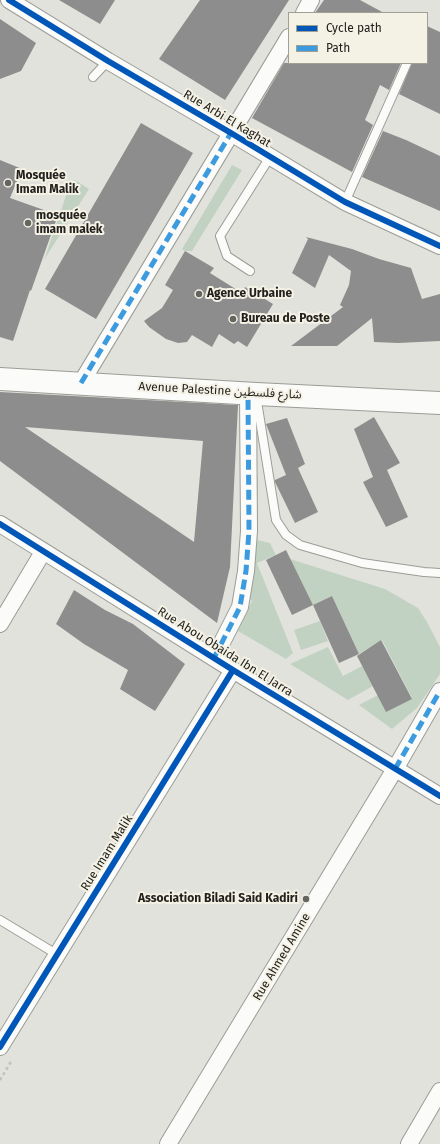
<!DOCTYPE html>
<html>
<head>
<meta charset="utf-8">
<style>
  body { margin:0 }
  #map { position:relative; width:440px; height:1144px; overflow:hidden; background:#e2e2dc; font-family:"Fira Sans",sans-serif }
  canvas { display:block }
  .legend { position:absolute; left:288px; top:12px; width:140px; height:52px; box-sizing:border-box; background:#f4f1e5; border:1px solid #a09e95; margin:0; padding:5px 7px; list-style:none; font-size:12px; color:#22211d }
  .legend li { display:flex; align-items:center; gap:8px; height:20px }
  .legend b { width:20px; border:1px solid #a09e95 }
</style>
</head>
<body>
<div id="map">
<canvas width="440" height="1144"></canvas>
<ul class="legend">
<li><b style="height:5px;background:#0057b8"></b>Cycle path</li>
<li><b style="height:5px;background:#3c9bdf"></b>Path</li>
</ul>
</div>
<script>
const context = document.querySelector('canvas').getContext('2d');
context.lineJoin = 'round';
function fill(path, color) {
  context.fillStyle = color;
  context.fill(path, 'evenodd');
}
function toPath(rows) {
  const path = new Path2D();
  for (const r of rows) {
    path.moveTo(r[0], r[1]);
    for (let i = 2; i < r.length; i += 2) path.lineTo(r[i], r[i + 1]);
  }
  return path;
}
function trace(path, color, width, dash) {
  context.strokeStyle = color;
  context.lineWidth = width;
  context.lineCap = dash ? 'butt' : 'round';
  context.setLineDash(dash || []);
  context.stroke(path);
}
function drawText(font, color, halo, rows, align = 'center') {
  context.font = font + ' "Fira Sans","Noto Sans Arabic",sans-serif';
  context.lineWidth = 4;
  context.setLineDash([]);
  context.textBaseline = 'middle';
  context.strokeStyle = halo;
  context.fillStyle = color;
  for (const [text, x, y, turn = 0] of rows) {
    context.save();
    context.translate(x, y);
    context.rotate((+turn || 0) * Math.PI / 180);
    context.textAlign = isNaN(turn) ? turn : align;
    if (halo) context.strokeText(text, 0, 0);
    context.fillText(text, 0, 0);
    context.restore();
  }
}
const green = toPath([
  [232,165,242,170,192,251,185,251,182,249],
  [75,180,89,189,44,260,69,187],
  [253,410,258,486,257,540,270,543,276,555,257,563,293,653,286,659,238,631,252,601,243,591],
  [290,559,385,589,418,608,427,622,440,647,440,674,417,708,392,729,359,705,378,695,412,698,382,640,359,654,332,596,313,605],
  [320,621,328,641,301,650,294,630],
  [328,647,343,676,362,666,373,686,348,700,290,664]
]);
const building = toPath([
  [59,0,115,0,100,24],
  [200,0,289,0,225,100,159,59],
  [324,0,360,0,384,13,315,13],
  [0,19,36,43,21,71,0,79],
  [427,26,440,32,440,114,399,94,412,63,427,63],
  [284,63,401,63,389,90,380,85,365,120,373,125,352,172,252,118],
  [141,123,193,153,96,319,45,289],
  [383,131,406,140,440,156,440,211,362,177],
  [0,160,22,169,10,198,58,215,31,291,30,290,13,341,0,337],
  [306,237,352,249,379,259,411,268,422,299,440,294,440,341,398,343,374,342,372,318,337,346,291,346,343,307,340,305,349,285,351,271,329,255,315,288,292,273,308,239],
  [185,251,214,268,210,273,242,293,245,287,273,304,247,347,238,341,234,344,219,334,212,347,192,335,187,342,178,343,166,339,149,327,144,321,162,308,173,290,165,285],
  [0,392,238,405,230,567,217,623,0,461],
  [25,427,203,441,194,542],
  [374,417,400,463,387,470,408,517,386,527,363,482,373,477,354,429],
  [287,418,305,464,298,468,318,512,295,523,275,482,275,480,286,475,266,424],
  [286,550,313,605,292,615,266,560],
  [74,590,105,610,133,624,185,664,155,711,120,689,128,670,84,644,56,624],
  [332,596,359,654,339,663,313,605],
  [381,640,412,699,386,712,357,656]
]);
const path = toPath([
  [0,1080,12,1060]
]);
const lane = toPath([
  [93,77,108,61],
  [345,202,407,63],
  [250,271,227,256,220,236,270,157],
  [256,395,276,520,286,535,300,545,362,563,424,572,440,573],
  [0,920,58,955]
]);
const street = toPath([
  [9,0,108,61,231,133,345,202,440,246],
  [304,13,311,0],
  [81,383,289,37],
  [0,524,233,670,440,796],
  [0,624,43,552],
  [214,658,240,607,246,571,249,531,248,394],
  [0,1047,233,670],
  [168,1144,395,769,440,691],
  [409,1144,440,1091]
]);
const secondary = toPath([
  [0,379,256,394,440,403]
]);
const quiet = toPath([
  [81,383,231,133],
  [214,658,240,607,246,571,249,531,248,394],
  [395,769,440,691]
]);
const cycleway = toPath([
  [9,0,108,61,231,133,345,202,440,246],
  [0,524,233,670,440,796],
  [0,1047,233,670]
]);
const markers = [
  [8,183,4,"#656560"],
  [28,223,4,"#656560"],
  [199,294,4,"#656560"],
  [233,319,4,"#656560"],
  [306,899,4,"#656560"]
];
const streetNames = [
  ["Rue Arbi El Kaghat",227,119,31],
  ["Avenue Palestine شارع فلسطين",220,391,3],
  ["Rue Abou Obaida Ibn El Jarra",225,652,32],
  ["Rue Imam Malik",107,853,-58],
  ["Rue Ahmed Amine",282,957,-59]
];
const poiNames = [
  ["Mosquée",16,176],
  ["Imam Malik",16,190],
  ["mosquée",36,216],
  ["imam malek",36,230],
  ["Agence Urbaine",207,294],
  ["Bureau de Poste",241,319],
  ["Association Biladi Said Kadiri",298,899,"right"]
];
fill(green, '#c2d2c2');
fill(building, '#8e8d8d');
trace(lane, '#9c9c97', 10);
trace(street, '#9c9c97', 18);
trace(secondary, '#9c9c97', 24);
trace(path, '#c1c1bf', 2.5, [3, 3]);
trace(lane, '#fbfbfa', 8);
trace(street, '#fbfbfa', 16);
trace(secondary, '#fbfbfa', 22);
trace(quiet, '#3c9bdf', 5, [10, 5]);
trace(cycleway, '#0057b8', 6);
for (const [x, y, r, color] of markers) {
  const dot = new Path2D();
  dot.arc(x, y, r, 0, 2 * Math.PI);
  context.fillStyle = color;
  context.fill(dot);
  trace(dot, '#f4f1e5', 1.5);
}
drawText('12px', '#22211d', '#f4f1e5', streetNames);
drawText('bold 12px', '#22211d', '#f4f1e5', poiNames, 'left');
</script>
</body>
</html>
